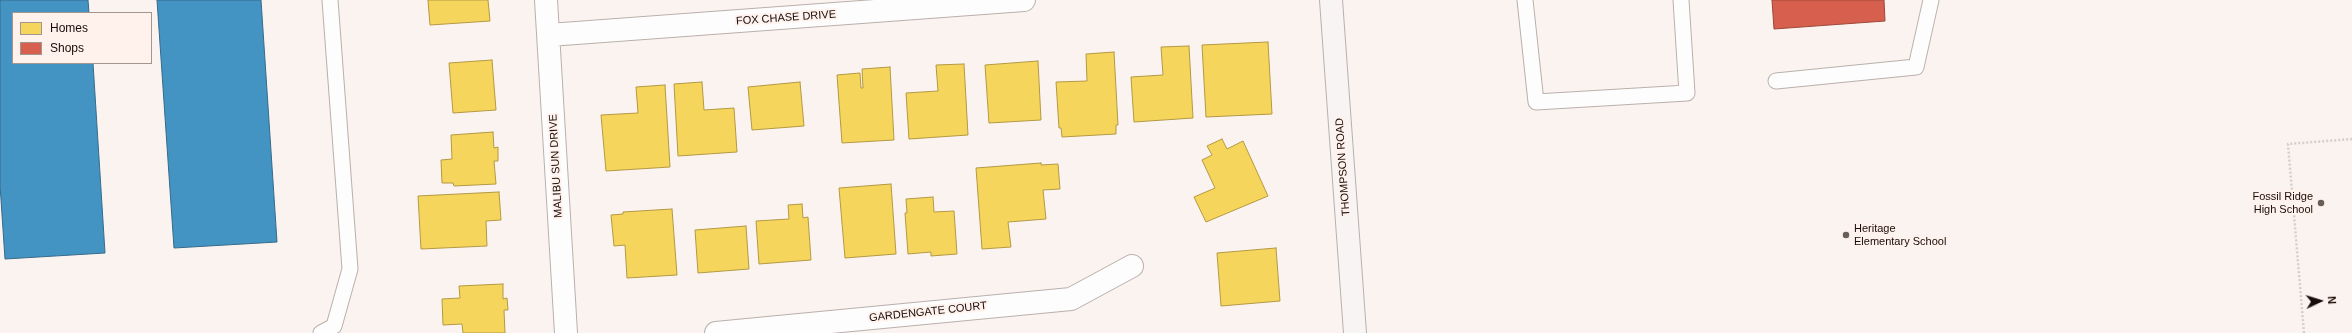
<!DOCTYPE html>
<html>
<head>
<meta charset="utf-8">
<style>
  body { margin:0 }
  #map { position:relative; width:2352px; height:333px; overflow:hidden; background:#fbf3f0; font-family:Helvetica,sans-serif }
  canvas { display:block }
  .legend { position:absolute; left:12px; top:12px; width:140px; height:52px; box-sizing:border-box; background:#fff1ec; border:1px solid #a39691; margin:0; padding:5px 7px; list-style:none; font-size:12px; color:#180d09 }
  .legend li { display:flex; align-items:center; gap:8px; height:20px }
  .legend b { width:20px; border:1px solid #a39691 }
  .north { position:absolute; left:2300px; top:281px; width:40px; height:40px; -webkit-text-stroke:3px #fff1ec; paint-order:stroke; rotate:86deg; font-size:11px; font-weight:700; line-height:16px; text-align:center; color:#180d09 }
  .north::after { content:''; display:block; margin:auto; width:14px; height:18px; background:#180d09; clip-path:polygon(50% 0,100% 100%,50% 72%,0 100%) }
</style>
</head>
<body>
<div id="map">
<canvas width="2352" height="333"></canvas>
<ul class="legend">
<li><b style="height:11px;background:#f6d55c"></b>Homes</li>
<li><b style="height:11px;background:#d6604d"></b>Shops</li>
</ul>
<div class="north">N</div>
</div>
<script>
const context = document.querySelector('canvas').getContext('2d');
context.lineJoin = 'round';
function fill(path, color) {
  context.fillStyle = color;
  context.fill(path, 'evenodd');
}
function toPath(rows) {
  const path = new Path2D();
  for (const r of rows) {
    path.moveTo(r[0], r[1]);
    for (let i = 2; i < r.length; i += 2) path.lineTo(r[i], r[i + 1]);
  }
  return path;
}
function trace(path, color, width, dash) {
  context.strokeStyle = color;
  context.lineWidth = width;
  context.lineCap = dash ? 'butt' : 'round';
  context.setLineDash(dash || []);
  context.stroke(path);
}
function drawText(font, color, halo, rows, align = 'center') {
  context.font = font + ' Helvetica,sans-serif';
  context.lineWidth = 4;
  context.setLineDash([]);
  context.textBaseline = 'middle';
  context.strokeStyle = halo;
  context.fillStyle = color;
  for (const [text, x, y, turn = 0] of rows) {
    context.save();
    context.translate(x, y);
    context.rotate((+turn || 0) * Math.PI / 180);
    context.textAlign = isNaN(turn) ? turn : align;
    if (halo) context.strokeText(text, 0, 0);
    context.fillText(text, 0, 0);
    context.restore();
  }
}
const homes = toPath([
  [428,0,488,0,490,21,430,25,428,0],
  [1268,42,1272,114,1206,117,1202,45,1268,42],
  [1189,46,1193,118,1134,122,1131,77,1163,75,1161,47,1189,46],
  [1114,52,1118,125,1116,125,1116,134,1062,137,1061,128,1059,128,1056,82,1087,81,1086,54,1114,52],
  [492,60,496,110,453,113,449,63,492,60],
  [1038,61,1041,120,989,123,985,65,1038,61],
  [964,64,968,135,909,139,906,93,938,91,936,65,964,64],
  [890,67,894,140,842,143,837,75,860,73,861,88,863,88,862,69,890,67],
  [702,82,704,110,734,108,737,152,678,156,674,84,702,82],
  [800,82,804,126,752,130,748,87,800,82],
  [665,85,670,167,606,171,601,115,638,113,636,87,665,85],
  [493,132,494,148,498,147,498,161,494,161,496,184,454,186,453,183,442,183,441,160,452,159,451,135,493,132],
  [1222,139,1227,149,1243,141,1268,196,1206,222,1194,197,1215,188,1202,160,1212,155,1207,146,1222,139],
  [1041,163,1041,165,1058,164,1060,189,1043,190,1046,219,1008,222,1011,247,982,249,976,168,1041,163],
  [891,184,896,254,845,258,839,188,891,184],
  [499,192,501,220,486,221,487,246,421,249,418,196,499,192],
  [933,197,934,212,954,211,957,254,931,256,931,252,908,254,905,213,907,213,906,199,933,197],
  [802,204,803,218,808,217,811,260,759,264,756,221,789,219,788,205,802,204],
  [672,209,677,275,627,278,625,245,614,246,611,215,623,214,623,212,672,209],
  [746,226,749,269,698,273,695,230,746,226],
  [1276,248,1280,301,1221,306,1217,253,1276,248],
  [503,284,503,299,507,298,508,310,504,310,505,333,463,333,462,324,443,325,442,299,460,298,459,286,503,284]
]);
const shops = toPath([
  [1772,0,1884,0,1885,21,1774,29,1772,0]
]);
const schools = toPath([
  [0,0,88,0,89,13,13,13,13,63,93,63,105,253,5,259,0,185,0,0],
  [157,0,261,0,277,242,174,248,157,0]
]);
const path = toPath([
  [2304,333,2288,144,2352,139]
]);
const lane = toPath([
  [1525,0,1536,102,1687,93,1681,0],
  [1776,81,1916,67,1931,0],
  [321,333,334,326,350,269,330,0]
]);
const street = toPath([
  [546,0,566,333],
  [549,35,1024,0],
  [716,333,1071,299,1132,266]
]);
const secondary = toPath([
  [1331,0,1355,333]
]);
const markers = [
  [2321,203,4,"#675e5a"],
  [1846,235,4,"#675e5a"]
];
const streetNames = [
  ["FOX CHASE DRIVE",786,18,-4],
  ["MALIBU SUN DRIVE",556,166,-93],
  ["THOMPSON ROAD",1343,167,-94],
  ["GARDENGATE COURT",928,312,-6]
];
const poiNames = [
  ["Fossil Ridge",2313,197],
  ["High School",2313,210],
  ["Heritage",1854,229,"left"],
  ["Elementary School",1854,242,"left"]
];
fill(homes, '#f6d55c');
trace(homes, '#b39943', 1);
fill(shops, '#d6604d');
trace(shops, '#9d4739', 1);
fill(schools, '#4393c3');
trace(schools, '#366b8b', 1);
trace(lane, '#b9b0ac', 17);
trace(street, '#b9b0ac', 24);
trace(secondary, '#b9b0ac', 24);
trace(path, '#d2d0cf', 2.5, [2, 2]);
trace(lane, '#fefdfd', 15);
trace(street, '#fefdfd', 22);
trace(secondary, '#f8f4f3', 22);
for (const [x, y, r, color] of markers) {
  const dot = new Path2D();
  dot.arc(x, y, r, 0, 2 * Math.PI);
  context.fillStyle = color;
  context.fill(dot);
  trace(dot, '#fff1ec', 1.5);
}
drawText('11px', '#180d09', '#fff1ec', streetNames);
drawText('11px', '#180d09', '#fff1ec', poiNames, 'right');
</script>
</body>
</html>
